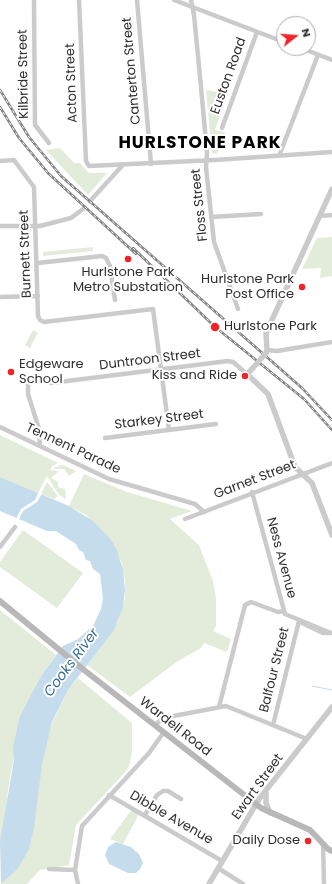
<!DOCTYPE html>
<html>
<head>
<meta charset="utf-8">
<style>
  body { margin:0 }
  #map { position:relative; width:332px; height:884px; overflow:hidden; background:#fff; font-family:Poppins,sans-serif }
  canvas { display:block }
  .north { position:absolute; left:276px; top:16px; width:40px; height:40px; box-sizing:border-box; background:#fff; border:1px solid #ababab; border-radius:50%; rotate:73deg; font-size:11px; font-weight:700; line-height:16px; text-align:center; color:#2e2e2e }
  .north::after { content:''; display:block; margin:auto; width:14px; height:18px; background:#f12328; clip-path:polygon(50% 0,100% 100%,50% 72%,0 100%) }
</style>
</head>
<body>
<div id="map">
<canvas width="332" height="884"></canvas>
<div class="north">N</div>
</div>
<script>
const context = document.querySelector('canvas').getContext('2d');
context.lineJoin = 'round';
function fill(path, color) {
  context.fillStyle = color;
  context.fill(path, 'evenodd');
}
function toPath(rows) {
  const path = new Path2D();
  for (const r of rows) {
    path.moveTo(r[0], r[1]);
    for (let i = 2; i < r.length; i += 2) path.lineTo(r[i], r[i + 1]);
  }
  return path;
}
function trace(path, color, width, dash) {
  context.strokeStyle = color;
  context.lineWidth = width;
  context.lineCap = dash ? 'butt' : 'round';
  context.setLineDash(dash || []);
  context.stroke(path);
}
function drawText(font, color, halo, rows, align = 'center') {
  context.font = font + ' Poppins,sans-serif';
  context.lineWidth = 4;
  context.setLineDash([]);
  context.textBaseline = 'middle';
  context.strokeStyle = halo;
  context.fillStyle = color;
  for (const [text, x, y, turn = 0] of rows) {
    context.save();
    context.translate(x, y);
    context.rotate((+turn || 0) * Math.PI / 180);
    context.textAlign = isNaN(turn) ? turn : align;
    if (halo) context.strokeText(text, 0, 0);
    context.fillText(text, 0, 0);
    context.restore();
  }
}
const green = toPath([
  [206,90,228,94,215,130,225,132,217,154,212,153],
  [60,148,74,163,80,163,89,173,107,173,88,195,46,150],
  [332,237,332,276,320,278,321,268,302,269,317,238],
  [93,247,93,251,43,256,43,252],
  [33,330,38,333,30,348,25,345],
  [0,435,58,463,52,466,50,470,59,471,51,478,58,482,58,487,65,489,66,499,59,495,47,476,38,493,0,477],
  [61,465,63,465,76,471,69,476,64,469,52,469],
  [84,474,127,492,192,511,170,519,199,545,213,581,216,598,216,626,213,631,231,639,227,652,204,643,201,648,178,661,130,697,87,665,117,623,125,599,125,581,121,561,109,537,86,515,69,506],
  [47,482,58,496,54,499,41,494],
  [23,530,83,573,57,608,0,567,0,562],
  [0,610,56,655,41,676,23,713,9,783,3,831,0,841],
  [78,678,132,723,132,751,130,763,127,770,76,825,69,865,40,870,27,884,1,884,17,870,48,732,68,690],
  [133,808,140,812,123,844,110,839]
]);
const water = toPath([
  [0,477,69,506,93,521,109,537,117,550,123,570,125,590,123,607,114,630,68,690,52,722,42,764,34,828,29,849,17,870,1,884,0,841,14,760,13,747,20,716,41,676,63,646,78,639,93,626,101,609,103,599,100,574,93,569,90,561,86,560,83,552,79,550,76,544,56,531,47,531,0,511],
  [116,842,131,847,139,854,143,863,140,869,136,873,128,873,109,864,105,855,108,847]
]);
const pier = toPath([
  [39,491,42,493,37,502,23,511,18,521,16,519,21,509,35,500]
]);
const stream = toPath([
  [271,670,279,673],
  [312,686,332,690]
]);
const minor = toPath([
  [34,0,35,125,49,143],
  [79,0,86,161,89,166,215,160,332,152],
  [137,0,151,164],
  [174,0,284,42],
  [191,0,194,15,201,87,207,153,206,167,214,242,238,309],
  [301,48,332,60],
  [222,128,257,32],
  [279,156,318,55],
  [0,161,14,160,34,187,38,316,40,320,44,322,153,309,169,430],
  [90,201,122,166],
  [320,216,332,215],
  [211,217,261,214],
  [0,226,40,226,71,218,83,209],
  [38,263,102,256,106,258,110,266,115,300],
  [0,297,38,296],
  [267,350,277,351,332,342],
  [28,382,28,394,39,429,40,446],
  [51,383,228,361,233,362,247,374],
  [0,427,109,479,195,504,204,512],
  [105,438,216,424],
  [252,492,285,614,331,633],
  [185,519,332,463],
  [0,547,15,527],
  [302,623,323,633,330,633],
  [219,707,245,605,251,602,278,612,284,611],
  [155,725,163,718,226,706,307,739],
  [273,725,299,621],
  [109,795,222,861],
  [145,815,157,795,163,791,168,791,181,799],
  [323,843,324,884],
  [218,868,243,884],
  [49,869,75,870],
  [78,884,75,870,82,826,149,753,164,732]
]);
const tertiary = toPath([
  [266,353,267,349,266,333,332,189],
  [252,369,247,374,268,394,295,467,312,483,332,535],
  [266,793,266,803,270,813],
  [209,884,259,799,332,707]
]);
const secondary = toPath([
  [0,601,84,670,261,808,310,830,328,849,332,851]
]);
const rail = toPath([
  [0,90,29,137,61,176,302,388,332,420],
  [0,107,19,138,48,173,136,254],
  [133,248,214,326,304,399,332,430]
]);
const tertiaryBridge = toPath([
  [252,369,266,353]
]);
const markers = [
  [128,259,4,"#f12328"],
  [302,287,4,"#f12328"],
  [215,327,5,"#f12328"],
  [11,372,4,"#f12328"],
  [245,376,4,"#f12328"],
  [308,841,4,"#f12328"]
];
const streetNames = [
  ["Canterton Street",132,71,-95],
  ["Kilbride Street",24,74,-91],
  ["Euston Road",229,76,-70],
  ["Acton Street",72,83,-92],
  ["Floss Street",200,205,-96],
  ["Burnett Street",26,254,-92],
  ["Duntroon Street",150,360,-7],
  ["Starkey Street",159,420,-7],
  ["Tennent Parade",73,449,25],
  ["Garnet Street",255,480,-21],
  ["Ness Avenue",281,558,75],
  ["Balfour Street",275,670,-76],
  ["Wardell Road",175,727,38],
  ["Ewart Street",258,787,-54],
  ["Dibble Avenue",171,818,30]
];
const poiNames = [
  ["Hurlstone Park",128,273,"center"],
  ["Metro Substation",128,288,"center"],
  ["Hurlstone Park",294,280],
  ["Post Office",294,295],
  ["Hurlstone Park",224,327,"left"],
  ["Edgeware",19,365,"left"],
  ["School",19,380,"left"],
  ["Kiss and Ride",237,376],
  ["Daily Dose",300,841]
];
const waterNames = [
  ["Cooks River",72,663,-53]
];
const districtNames = [
  ["HURLSTONE PARK",200,144]
];
fill(green, '#e3ecda');
fill(water, '#c5dced');
fill(pier, '#fff');
trace(stream, '#c5dced', 1);
trace(minor, '#cbcbcb', 4.5);
trace(tertiary, '#cbcbcb', 5.5);
trace(secondary, '#b8b8b8', 6);
trace(rail, '#838383', 2.5);
trace(rail, '#fff', 1, [3]);
trace(tertiaryBridge, '#cbcbcb', 5.5);
for (const [x, y, r, color] of markers) {
  const dot = new Path2D();
  dot.arc(x, y, r, 0, 2 * Math.PI);
  context.fillStyle = color;
  context.fill(dot);
  trace(dot, '#fff', 1.5);
}
drawText('13px', '#2e2e2e', '#fff', streetNames);
drawText('13px', '#2e2e2e', '#fff', poiNames, 'right');
drawText('italic 14px', '#366b95', '#fff', waterNames);
context.letterSpacing = '1px';
drawText('bold 17px', '#000', '#fff', districtNames);
context.letterSpacing = '0px';
</script>
</body>
</html>
